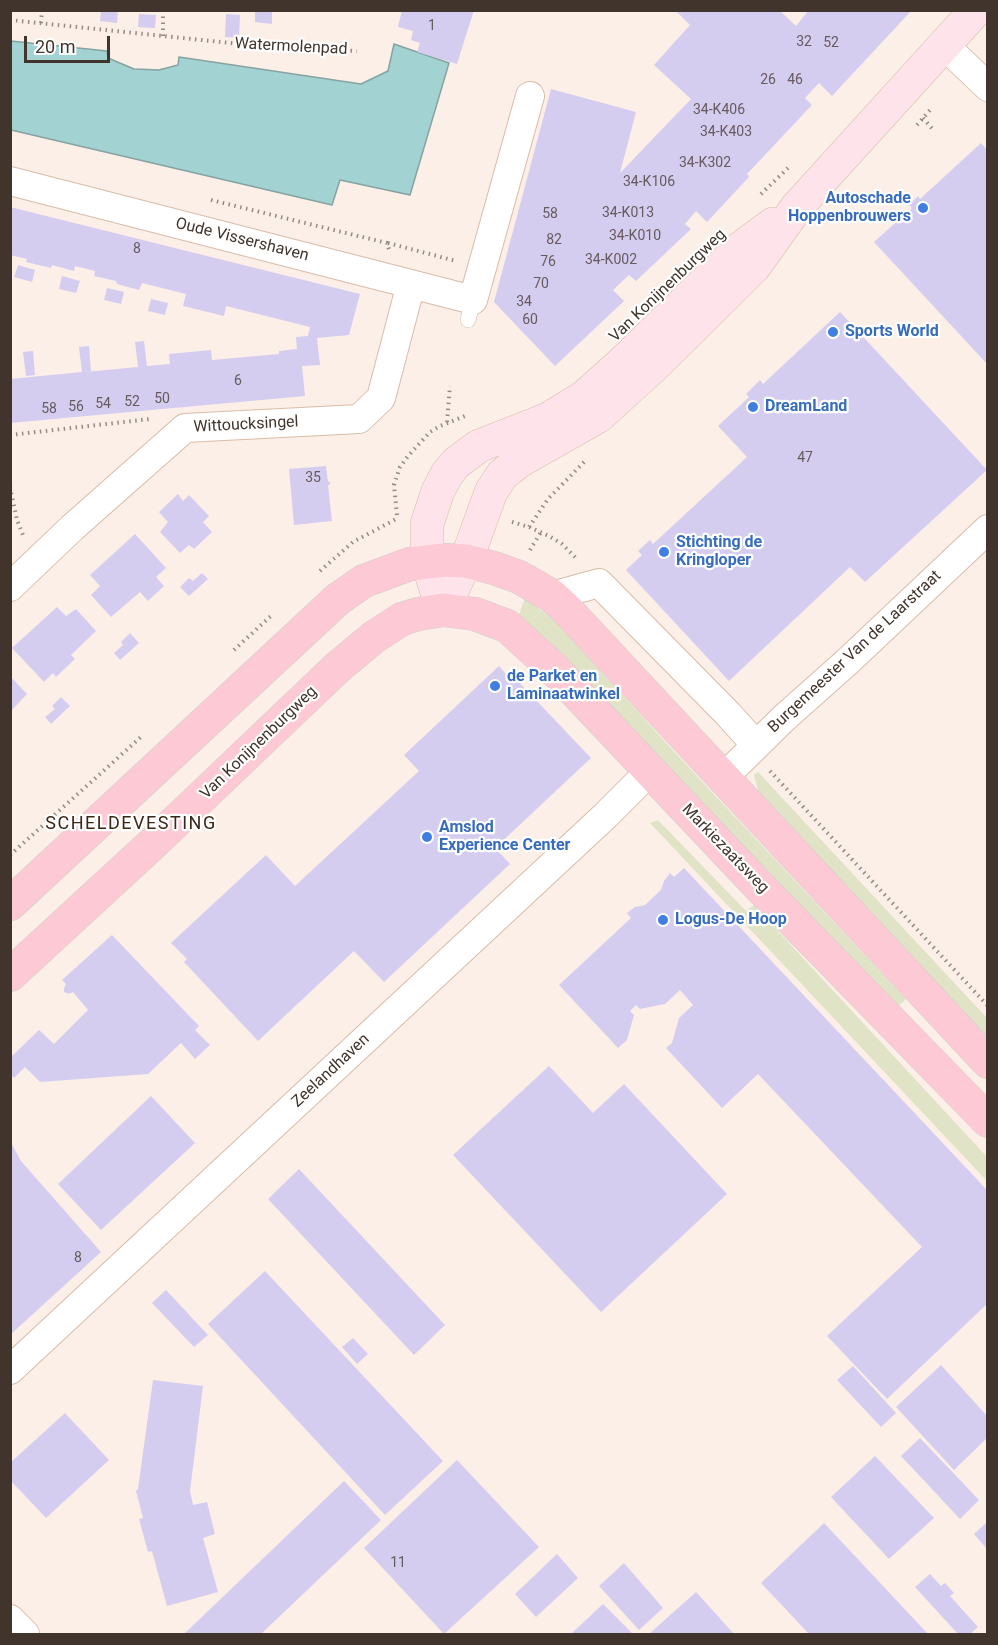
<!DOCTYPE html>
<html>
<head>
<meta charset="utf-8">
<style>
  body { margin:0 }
  #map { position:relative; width:998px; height:1645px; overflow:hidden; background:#fcefe7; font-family:Roboto,sans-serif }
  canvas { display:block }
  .frame { position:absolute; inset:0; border:12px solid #40342c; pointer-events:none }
  .scale { position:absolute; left:24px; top:36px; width:86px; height:27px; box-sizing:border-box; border:3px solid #40342c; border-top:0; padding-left:8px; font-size:18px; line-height:21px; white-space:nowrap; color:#40342c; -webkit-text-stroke:4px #fff; paint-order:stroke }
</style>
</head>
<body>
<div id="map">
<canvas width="998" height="1645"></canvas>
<div class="frame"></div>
<div class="scale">20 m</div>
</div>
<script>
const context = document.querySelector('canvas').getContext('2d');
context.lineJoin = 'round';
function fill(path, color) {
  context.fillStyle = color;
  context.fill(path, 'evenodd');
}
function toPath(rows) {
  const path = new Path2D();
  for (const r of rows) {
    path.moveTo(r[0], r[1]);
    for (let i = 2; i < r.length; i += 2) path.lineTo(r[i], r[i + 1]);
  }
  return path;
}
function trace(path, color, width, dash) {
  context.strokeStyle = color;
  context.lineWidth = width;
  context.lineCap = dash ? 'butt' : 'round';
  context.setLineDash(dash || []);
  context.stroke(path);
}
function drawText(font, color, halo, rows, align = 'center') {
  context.font = font + ' Roboto,sans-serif';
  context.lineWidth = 4.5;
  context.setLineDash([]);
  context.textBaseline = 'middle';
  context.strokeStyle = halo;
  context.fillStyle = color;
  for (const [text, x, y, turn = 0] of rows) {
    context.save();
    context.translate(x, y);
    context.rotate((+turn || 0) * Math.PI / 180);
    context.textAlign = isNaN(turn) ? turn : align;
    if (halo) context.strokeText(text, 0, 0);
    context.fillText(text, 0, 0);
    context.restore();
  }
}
const green = toPath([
  [525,597,558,624,679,757,906,999,896,1009,519,615],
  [758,772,987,1018,987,1040,760,798,754,775],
  [658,820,746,911,754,905,987,1157,987,1181,650,823]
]);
const water = toPath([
  [11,41,107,51,108,58,134,69,159,70,178,65,179,57,361,84,388,71,394,44,449,63,410,195,340,180,332,205,11,130,11,41]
]);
const building = toPath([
  [101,10,118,10,117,23,100,21],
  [255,10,272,10,272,24,255,22],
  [402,10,474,10,457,64,417,52,420,43,411,40,413,31,398,27],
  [675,10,779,10,796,26,809,10,912,10,832,96,819,83,805,98,812,105,747,174,749,177,707,222,696,211,685,224,691,229,636,281,629,275,613,290,624,301,555,366,494,302,551,89,636,112,620,173,691,99,654,65,690,25],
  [139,14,156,15,155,28,138,27],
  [226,14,240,15,239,38,225,37],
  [981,143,987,150,987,364,874,242,912,208,909,205,918,196,920,199],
  [10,207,360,294,349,335,317,338,320,365,302,366,305,396,10,423,10,379,82,372,79,347,89,346,91,371,85,372,138,367,135,342,144,341,147,366,170,364,169,354,211,350,212,360,279,354,279,351,297,349,296,337,308,336,310,327,226,306,224,316,183,306,186,294,142,283,139,290,117,284,116,281,94,276,95,271,75,266,74,271,52,265,51,268,26,262,27,259,10,255],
  [18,265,35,270,32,282,14,277],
  [62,276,80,281,76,293,59,289],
  [107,288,124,292,121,304,104,300],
  [151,299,168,303,165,315,148,311],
  [840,312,987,470,865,582,850,567,729,681,626,570,642,555,638,551,650,540,653,544,747,457,718,426,749,397,746,394,760,380,763,384],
  [33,351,35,375,26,376,23,352],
  [326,466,328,482,330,481,330,485,328,485,332,521,294,525,289,469],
  [178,494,183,501,189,495,209,516,203,522,212,532,194,549,189,545,180,553,160,532,168,522,159,512],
  [135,534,166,568,156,577,164,586,148,601,140,592,111,617,91,595,100,586,90,575],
  [202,573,208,579,189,596,180,587,189,578,193,581],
  [57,607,66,616,76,609,96,631,71,655,75,659,56,677,53,673,44,682,12,648],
  [130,633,139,643,120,660,114,653,123,645,121,642],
  [499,666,513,682,516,679,591,758,495,848,510,864,384,982,354,951,258,1041,184,962,187,959,171,943,266,855,295,886,419,771,404,755],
  [10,676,27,694,10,712],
  [61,697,70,706,51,724,45,717,55,709,52,706],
  [684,868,987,1190,987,1304,887,1399,827,1336,922,1247,758,1074,722,1108,666,1048,672,1043,679,1018,693,1005,680,990,665,1004,640,1009,636,1005,630,1011,634,1015,627,1040,618,1048,559,985,631,918,627,913,635,907,645,905,661,890,664,881,670,873,674,877],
  [112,935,199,1026,195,1030,210,1045,195,1059,181,1043,148,1074,40,1082,25,1067,14,1078,10,1074,10,1058,39,1030,54,1044,88,1010,73,992,69,994,64,992,64,988,66,984,62,980],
  [549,1066,593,1113,624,1084,727,1194,601,1312,453,1155],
  [151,1096,195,1143,101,1230,58,1184],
  [10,1141,21,1161,101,1252,10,1335],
  [299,1169,445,1325,414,1355,268,1199],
  [265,1271,443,1461,385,1515,208,1324],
  [166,1290,208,1335,194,1347,152,1303],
  [353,1338,368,1354,357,1364,342,1347],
  [941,1365,987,1416,987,1438,954,1470,896,1407],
  [853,1366,896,1413,881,1427,837,1380],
  [153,1380,203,1386,190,1491,193,1505,207,1502,215,1534,203,1538,218,1592,167,1606,152,1551,148,1552,139,1519,143,1518,136,1491,138,1489],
  [65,1413,109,1460,46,1518,10,1480,10,1463],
  [920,1438,979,1500,960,1519,901,1456],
  [875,1456,934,1518,889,1559,831,1497],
  [457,1460,539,1547,444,1634,364,1548],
  [344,1481,381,1520,261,1634,184,1634],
  [987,1522,987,1549,974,1534],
  [824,1523,928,1634,809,1634,761,1583],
  [557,1554,578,1578,536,1617,515,1594],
  [624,1563,663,1608,639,1630,599,1586],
  [930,1574,941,1586,945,1583,954,1593,950,1596,978,1627,970,1634,958,1634,915,1587],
  [696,1592,734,1634,649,1634],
  [603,1604,633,1634,571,1634]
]);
const path = toPath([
  [10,20,250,45,357,51],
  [41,23,42,10],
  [163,36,163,10],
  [923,118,934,131],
  [917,125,930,110],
  [761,194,788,168],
  [211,200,387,243,389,249],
  [388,243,456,261],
  [447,422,450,386],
  [10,435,150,419],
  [10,487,17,520,23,535],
  [397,515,394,485,400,467,408,456,430,432,440,426,465,416],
  [512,522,529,527,549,536,562,544,577,559],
  [529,527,548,499,585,461],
  [530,550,541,532],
  [320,571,353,542,398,518],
  [234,650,273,614],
  [770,771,988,1006],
  [10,855,141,737]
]);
const service = toPath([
  [468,320,473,300]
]);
const minor = toPath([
  [945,46,988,87],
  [10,181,473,300,530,96],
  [10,587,73,527,185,428,359,419,381,398,411,284],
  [552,596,599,583,728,714,756,745],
  [724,777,784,718,847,662,988,529],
  [10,1370,605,816,650,771],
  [10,1619,25,1634]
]);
const secondary = toPath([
  [436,589,427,561,427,524,438,491,447,474,456,463,479,446,548,419,584,397,622,363,738,250,773,224],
  [443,610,466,561,491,492,502,475,518,462,599,416,655,365,754,267,797,207,976,10]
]);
const primary = toPath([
  [10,904,338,599,364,581,410,564,445,560,466,561,494,568,519,577,552,596,566,609,988,1062],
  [10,975,149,847,338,667,374,637,402,619,418,614,443,610,475,614,507,626,552,667,756,883,988,1121]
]);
const markers = [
  [923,208,6,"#3f7fe0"],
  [833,332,6,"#3f7fe0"],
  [753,407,6,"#3f7fe0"],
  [664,552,6,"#3f7fe0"],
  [495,686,6,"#3f7fe0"],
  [427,837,6,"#3f7fe0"],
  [663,920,6,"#3f7fe0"]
];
const numberNames = [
  ["1",432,26],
  ["32",804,42],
  ["52",831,43],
  ["26",768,80],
  ["46",795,80],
  ["34-K406",719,110],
  ["34-K403",726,132],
  ["34-K302",705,163],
  ["34-K106",649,182],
  ["34-K013",628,213],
  ["58",550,214],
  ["34-K010",635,236],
  ["82",554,240],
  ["8",137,249],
  ["34-K002",611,260],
  ["76",548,262],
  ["70",541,284],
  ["34",524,302],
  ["60",530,320],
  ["6",238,381],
  ["50",162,399],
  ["52",132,402],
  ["54",103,404],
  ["56",76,407],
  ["58",49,409],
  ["47",805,458],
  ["35",313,478],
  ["8",78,1258],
  ["11",398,1563]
];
const streetNames = [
  ["Watermolenpad",291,47,3],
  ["Oude Vissershaven",242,240,14],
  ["Van Konijnenburgweg",668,286,-44],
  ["Wittoucksingel",246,425,-3],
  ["Burgemeester Van de Laarstraat",855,652,-43],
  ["Van Konijnenburgweg",259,743,-44],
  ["Markiezaatsweg",725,849,46],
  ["Zeelandhaven",331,1071,-43]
];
const shopNames = [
  ["Autoschade",911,199,"right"],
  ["Hoppenbrouwers",911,217,"right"],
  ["Sports World",845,332],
  ["DreamLand",765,407],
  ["Stichting de",676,543],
  ["Kringloper",676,561],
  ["de Parket en",507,677],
  ["Laminaatwinkel",507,695],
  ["Amslod",439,828],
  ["Experience Center",439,846],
  ["Logus-De Hoop",675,920]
];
const neighbourhoodNames = [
  ["SCHELDEVESTING",131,824]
];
fill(green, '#e0e3c6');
fill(water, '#a2d2d2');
trace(water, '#85a3a0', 1.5);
fill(building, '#d5cdf0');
trace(service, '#d9bca8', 16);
trace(minor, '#d9bca8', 30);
trace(secondary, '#d9bca8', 34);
trace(primary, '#d1cecc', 34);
trace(path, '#968a82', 4, [1.5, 4.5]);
trace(service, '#fff', 15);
trace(minor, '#fff', 28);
trace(secondary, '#fee4ea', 33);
trace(primary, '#fcc9d4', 33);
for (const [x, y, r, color] of markers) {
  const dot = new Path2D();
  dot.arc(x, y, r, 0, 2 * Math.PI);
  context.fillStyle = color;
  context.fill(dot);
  trace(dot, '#fff', 2);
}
drawText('14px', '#655a5d', null, numberNames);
drawText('16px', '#40342c', '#fff', streetNames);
drawText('bold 16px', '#366cbe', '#fff', shopNames, 'left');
context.letterSpacing = '1.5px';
drawText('18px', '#3c2615', '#fff', neighbourhoodNames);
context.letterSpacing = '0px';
</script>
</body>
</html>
